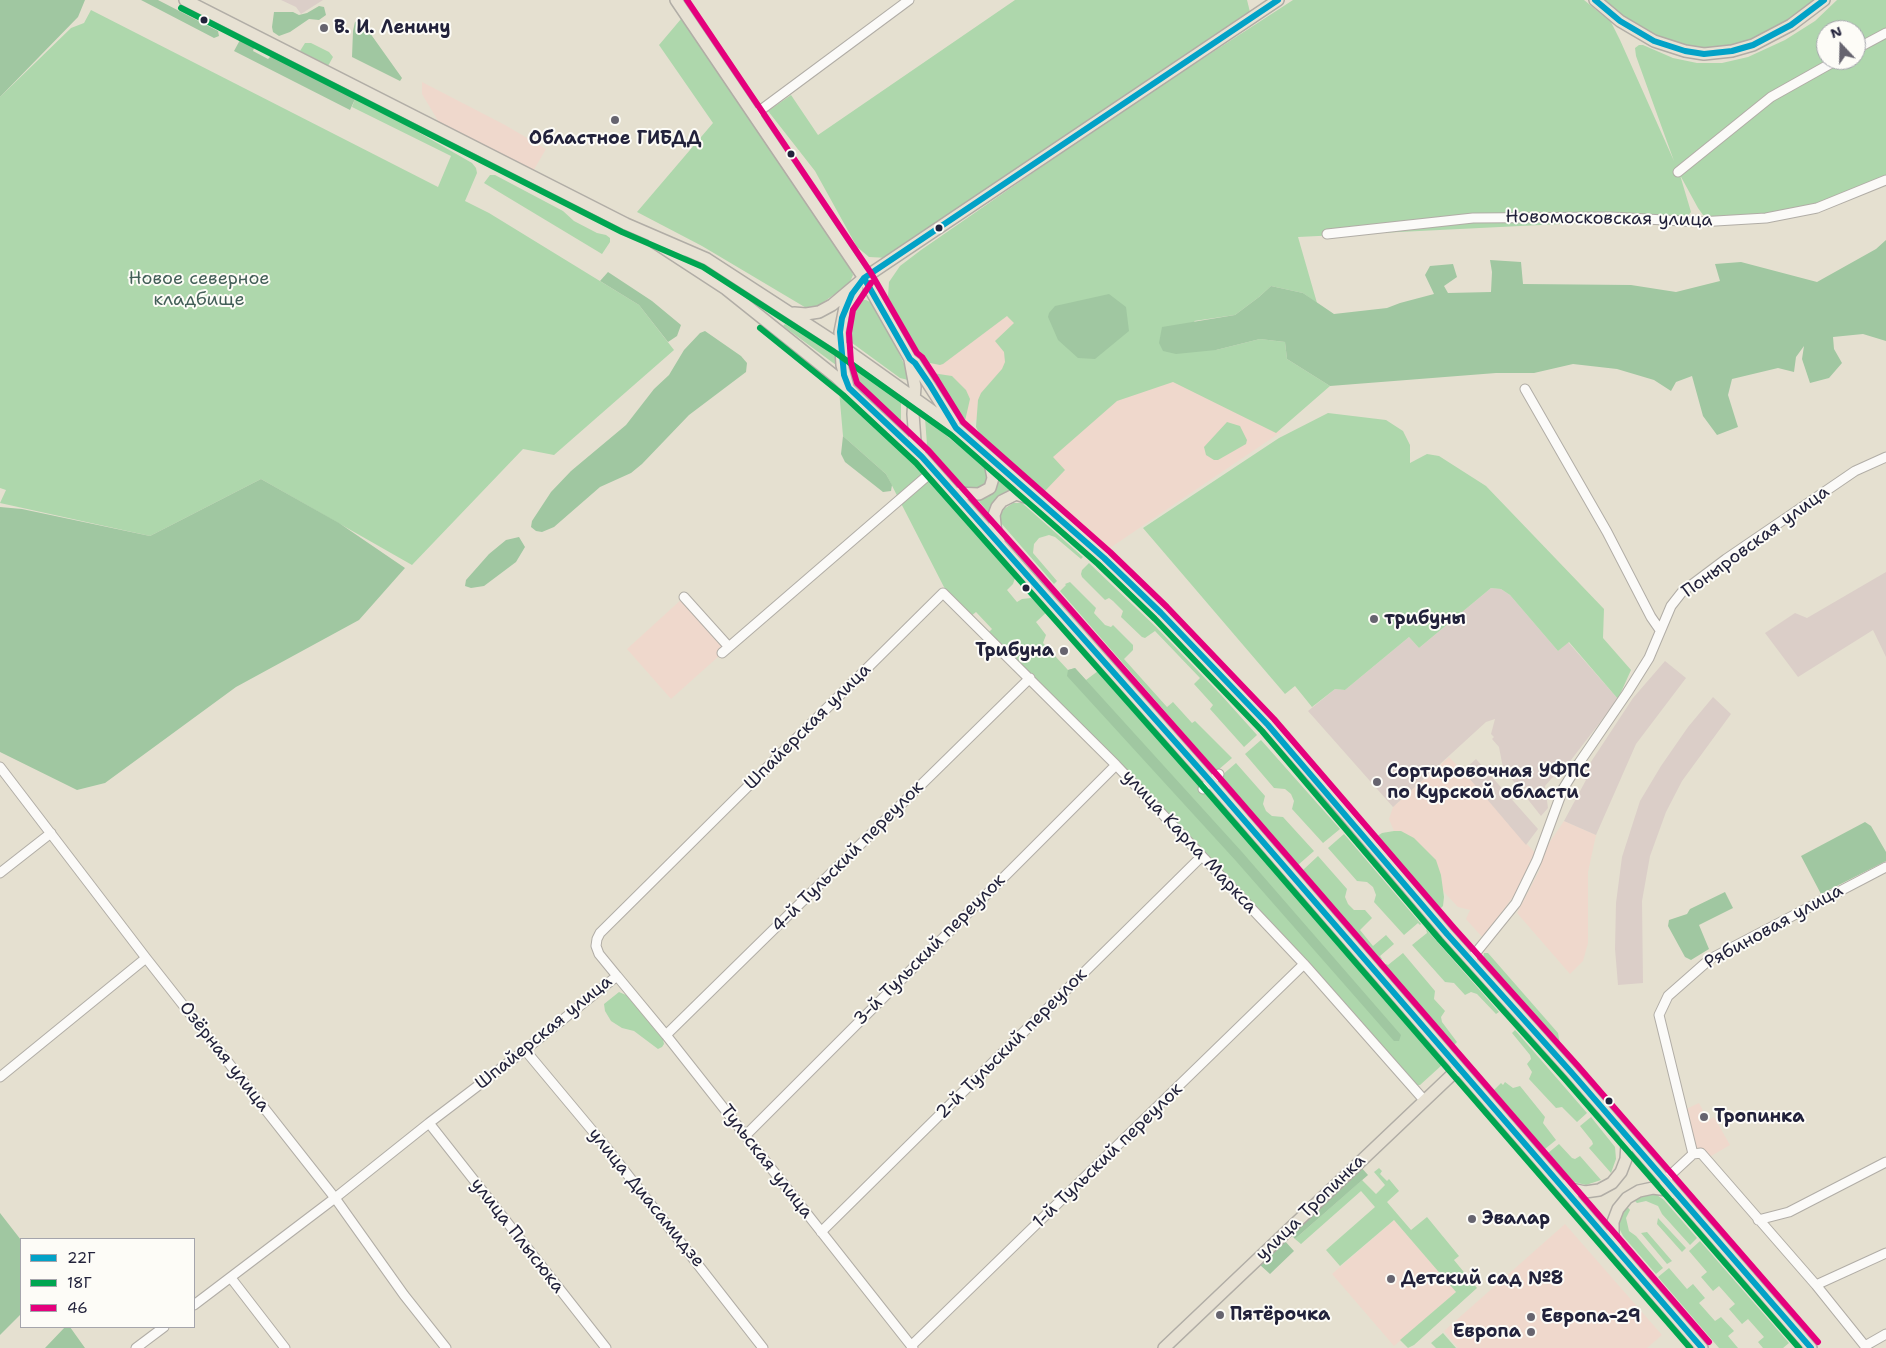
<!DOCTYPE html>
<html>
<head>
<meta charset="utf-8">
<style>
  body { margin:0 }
  #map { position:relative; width:1886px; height:1348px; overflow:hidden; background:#e5e0d0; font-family:"Shantell Sans",sans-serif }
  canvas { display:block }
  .legend { position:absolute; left:20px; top:1238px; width:175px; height:90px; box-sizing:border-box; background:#fdfcf7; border:1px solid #a5a5ac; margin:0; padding:6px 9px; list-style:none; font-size:15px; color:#22223b }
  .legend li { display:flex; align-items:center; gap:10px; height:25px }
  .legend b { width:25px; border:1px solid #a5a5ac }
  .north { position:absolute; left:1816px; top:20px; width:50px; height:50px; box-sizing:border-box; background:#fdfcf7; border:1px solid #a5a5ac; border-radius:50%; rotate:339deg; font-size:14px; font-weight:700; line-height:20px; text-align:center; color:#22223b }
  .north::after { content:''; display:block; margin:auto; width:18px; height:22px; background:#66646f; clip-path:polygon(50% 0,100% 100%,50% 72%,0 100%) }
</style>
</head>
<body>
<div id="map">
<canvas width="1886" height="1348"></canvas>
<ul class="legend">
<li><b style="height:6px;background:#02a2c7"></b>22Г</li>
<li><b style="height:6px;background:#00a651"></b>18Г</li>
<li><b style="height:6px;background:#e5007d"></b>46</li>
</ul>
<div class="north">N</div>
</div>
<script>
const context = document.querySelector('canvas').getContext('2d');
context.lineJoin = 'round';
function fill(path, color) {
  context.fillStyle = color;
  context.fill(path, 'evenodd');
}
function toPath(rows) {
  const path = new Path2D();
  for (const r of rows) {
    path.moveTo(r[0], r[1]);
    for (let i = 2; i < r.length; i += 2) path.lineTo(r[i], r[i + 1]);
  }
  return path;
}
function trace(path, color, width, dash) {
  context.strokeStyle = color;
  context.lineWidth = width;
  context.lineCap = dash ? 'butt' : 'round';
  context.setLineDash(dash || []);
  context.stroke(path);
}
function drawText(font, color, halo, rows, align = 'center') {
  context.font = font + ' "Shantell Sans",sans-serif';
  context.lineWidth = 4;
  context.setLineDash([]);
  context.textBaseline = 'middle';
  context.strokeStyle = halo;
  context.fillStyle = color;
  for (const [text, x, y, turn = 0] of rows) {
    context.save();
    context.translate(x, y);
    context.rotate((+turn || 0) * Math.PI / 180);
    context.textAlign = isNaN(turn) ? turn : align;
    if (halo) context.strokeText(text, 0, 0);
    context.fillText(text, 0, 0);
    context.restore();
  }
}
const built = toPath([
  [422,82,505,125,546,149,532,173,440,124,422,94],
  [1005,304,1049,363,966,427,943,400,919,365],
  [1173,378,1281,432,1107,550,1040,489,1059,470,1048,459,1114,399],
  [684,597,729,647,671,699,627,649],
  [1449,757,1472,781,1535,853,1523,883,1483,938,1466,919,1470,910,1458,907,1443,891,1441,875,1401,831,1394,831,1389,819,1393,807],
  [1564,821,1596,835,1588,872,1588,943,1583,961,1570,974,1517,913,1539,871,1545,849],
  [1699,1103,1708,1120,1714,1117,1730,1145,1706,1159,1696,1146,1686,1109],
  [1394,1220,1456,1292,1394,1346,1332,1274],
  [1565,1224,1662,1335,1647,1348,1458,1348,1444,1331]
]);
const industrial = toPath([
  [281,0,323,0,301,14,296,7],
  [1886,572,1886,657,1873,630,1798,677,1765,633,1795,613,1807,618],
  [1491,588,1501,589,1510,595,1558,651,1568,642,1618,699,1561,773,1552,778,1545,786,1548,808,1541,816,1503,768,1499,747,1492,739,1494,737,1491,734,1495,719,1486,722,1393,807,1308,711,1335,689,1345,690,1409,637,1419,648],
  [1665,661,1686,678,1636,744,1596,835,1564,821,1586,780,1581,777,1633,698],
  [1713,697,1731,714,1682,781,1666,812,1650,856,1642,901,1643,983,1618,985,1615,949,1616,903,1622,857,1640,801,1661,766,1688,727],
  [1476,759,1538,829,1526,845,1463,771]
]);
const green = toPath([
  [1015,0,1247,0,1250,12,888,258,869,257,857,247,815,171,768,111,791,95,818,135],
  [1293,0,1584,0,1611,22,1620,40,1674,161,1636,56,1635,48,1639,45,1643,45,1673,58,1697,63,1722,63,1748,57,1785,40,1815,21,1837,0,1886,0,1886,180,1841,199,1780,216,1709,219,1703,215,1698,208,1680,175,1691,212,1687,217,1682,218,1298,237,1317,303,1303,293,1271,286,1259,297,1235,315,1194,321,1216,350,1260,339,1285,342,1287,359,1330,386,1276,433,1173,382,1117,401,1053,457,1065,470,1044,492,980,435,976,427,978,400,981,393,1002,369,1005,362,1004,352,995,341,1014,323,1007,316,943,364,940,365,925,362,888,297,889,282,900,266,921,250,1125,109],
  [1826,30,1856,30,1856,60,1826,60],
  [1604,0,1820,0,1782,26,1737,47,1700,50,1660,40,1620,14],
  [91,10,438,187,451,156,352,107,355,99,397,120,472,163,476,168,477,173,465,201,489,213,639,305,674,350,554,455,523,449,412,565,261,479,150,536,0,503,6,490,0,488,0,97,71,28,84,23],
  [681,19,798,181,850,266,853,275,849,284,815,308,808,309,702,246,637,212,713,123,659,45],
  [305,43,311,43,329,52,333,57,328,66,300,51],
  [490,175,495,175,563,211,574,221,597,233,606,235,610,238,610,242,602,254,484,183],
  [859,300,866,300,870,302,881,316,907,370,908,380,900,378,848,340,847,333,848,323,852,309],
  [785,324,835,355,836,365,783,326],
  [849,364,901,402,901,423,854,381,850,376],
  [932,373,952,376,966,390,970,399,965,421,960,421,948,405,930,377],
  [839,390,871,418,924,471,1005,562,1015,578,1013,584,1007,590,1017,602,1022,599,1031,598,1048,611,1036,622,1046,635,1043,643,1068,670,1075,668,1086,680,1098,671,1438,1057,1442,1065,1420,1085,1416,1085,988,633,992,629,976,612,971,616,945,589,886,474,843,436],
  [1328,413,1386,420,1403,431,1410,445,1410,463,1427,454,1439,456,1486,486,1604,609,1603,638,1631,670,1618,699,1569,642,1558,651,1510,595,1501,589,1491,588,1419,648,1409,637,1345,690,1335,689,1312,707,1295,686,1285,694,1143,528,1279,438],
  [925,418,989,471,986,483,982,487,967,489,927,445],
  [1227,422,1240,426,1247,440,1246,444,1218,460,1214,460,1206,455,1204,447],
  [997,479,1011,491,1004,493,996,498,988,512,977,499,988,497,993,492],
  [1013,503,1022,503,1083,557,1081,559,1055,537,1049,535,1039,538,1034,544,1033,553,1057,581,1054,584,1001,523,1000,516,1004,509],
  [1089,563,1156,627,1222,696,1257,735,1244,747,1210,709,1213,705,1194,684,1200,678,1155,631,1145,638,1142,637,1121,617,1123,611,1113,601,1109,598,1105,600,1082,577,1081,574,1082,570],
  [1070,582,1096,608,1094,613,1105,625,1111,627,1113,625,1133,645,1133,650,1124,659,1167,707,1173,702,1192,723,1195,721,1232,758,1217,771,1060,591,1066,585,1065,584],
  [1261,740,1340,829,1323,843,1292,809,1294,801,1291,794,1285,789,1274,788,1245,754],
  [1236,763,1265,796,1263,804,1266,811,1272,816,1283,817,1314,851,1298,865,1221,776],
  [1394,831,1401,831,1414,838,1436,860,1441,875,1444,897,1443,906,1441,908,1436,907,1376,837,1382,833],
  [1344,834,1421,924,1420,925,1418,923,1404,935,1374,902,1376,895,1373,887,1367,882,1357,881,1328,848],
  [1318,856,1347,889,1345,897,1348,904,1354,910,1365,910,1372,918,1360,930,1373,946,1386,935,1394,944,1380,956,1382,959,1380,961,1303,870],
  [1426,929,1499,1012,1496,1014,1477,994,1471,992,1465,995,1454,983,1445,982,1412,945,1427,933],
  [1403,953,1435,991,1434,999,1445,1011,1441,1017,1442,1022,1457,1042,1454,1045,1384,965,1386,964,1388,965],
  [1484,953,1488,953,1558,1033,1560,1044,1483,958],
  [619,992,626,995,662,1035,664,1044,662,1047,658,1049,634,1031,622,1028,611,1021,605,1011,604,1004],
  [1515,1030,1587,1113,1577,1122,1562,1107,1556,1108,1529,1079,1532,1072,1527,1064,1531,1059,1530,1055,1512,1033],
  [1505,1082,1513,1088,1520,1086,1545,1117,1543,1123,1556,1140,1545,1149,1494,1090,1501,1083,1503,1085],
  [1591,1117,1615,1147,1616,1159,1611,1173,1589,1148,1593,1144,1592,1141,1580,1126],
  [1559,1144,1572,1158,1575,1159,1580,1156,1601,1180,1586,1185,1574,1182,1548,1153],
  [1379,1168,1382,1171,1380,1174,1387,1181,1389,1179,1399,1191,1387,1202,1411,1230,1427,1217,1459,1256,1454,1260,1477,1288,1414,1345,1408,1348,1400,1340,1456,1292,1394,1220,1340,1266,1326,1250,1375,1207,1361,1191,1301,1244,1295,1239,1362,1180,1376,1194,1385,1185,1374,1172],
  [1649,1194,1657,1195,1664,1200,1697,1238,1690,1245,1662,1214,1658,1206,1646,1201,1637,1203,1632,1198],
  [1625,1204,1630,1210,1626,1218,1629,1231,1636,1236,1663,1268,1656,1274,1623,1236,1619,1228,1618,1221],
  [1658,1218,1686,1248,1682,1252,1657,1224],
  [1647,1232,1672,1261,1667,1264,1641,1233],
  [1700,1241,1789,1343,1783,1348,1763,1348,1758,1342,1764,1337,1748,1319,1742,1324,1729,1309,1735,1304,1719,1286,1713,1291,1701,1277,1707,1272,1689,1251],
  [1669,1268,1687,1289,1693,1284,1705,1298,1699,1303,1715,1321,1721,1317,1734,1331,1728,1336,1738,1348,1719,1348,1658,1277],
  [1443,1333,1456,1348,1436,1348,1431,1343]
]);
const forest = toPath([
  [0,0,85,0,78,17,0,97],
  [141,0,158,0,218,31,219,36,214,38],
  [319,6,324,7,326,15,319,20,309,19,290,32,279,36,273,32,272,27,274,12,293,12,299,15,307,13],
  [360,19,402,78,400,81,352,57,353,31,355,22],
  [240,40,254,48,253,51,268,59,271,56,355,99,350,110,234,51],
  [1886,240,1886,341,1863,334,1833,337,1834,349,1842,363,1829,378,1810,383,1802,359,1804,346,1796,357,1794,372,1778,368,1732,379,1728,395,1738,427,1717,435,1703,416,1692,376,1676,382,1671,391,1654,380,1617,369,1573,364,1534,373,1496,373,1330,386,1287,359,1285,342,1260,339,1216,350,1176,354,1163,351,1159,343,1162,327,1235,315,1259,297,1271,286,1303,293,1334,314,1387,308,1400,303,1434,294,1425,275,1430,266,1453,264,1457,277,1444,286,1448,293,1491,292,1492,272,1490,260,1521,262,1523,284,1631,285,1676,292,1720,281,1715,264,1741,262,1817,282,1876,249],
  [608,272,652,301,681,325,677,336,668,342,639,305,600,281],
  [1109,294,1126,307,1129,331,1095,359,1078,358,1058,340,1048,317,1049,313,1055,306],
  [705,331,741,356,747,363,746,372,689,415,642,464,631,473,600,487,554,527,542,532,536,531,531,527,532,521,551,492,571,471,626,425,654,389,669,375,684,350,700,333],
  [843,436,886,474,892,485,891,491,883,492,845,462,841,454],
  [261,479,339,523,405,568,359,620,236,687,105,783,77,790,0,752,0,507,22,509,150,536],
  [519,537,525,547,516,562,484,586,471,588,465,586,466,580,489,554,506,540],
  [1075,668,1242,852,1401,1035,1399,1041,1394,1041,1236,861,1067,676,1068,670],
  [1865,822,1871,826,1886,852,1886,861,1821,894,1801,856],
  [1725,892,1733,908,1699,925,1709,949,1691,960,1685,957,1668,926,1669,920,1687,914,1690,909],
  [1360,1166,1368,1175,1295,1239,1288,1231],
  [0,1213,21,1240,21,1314,0,1335],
  [1284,1240,1294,1251,1270,1274,1259,1264],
  [65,1327,70,1327,85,1348,45,1348]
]);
const minor = toPath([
  [1856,49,1886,33],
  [754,115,909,0],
  [1678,172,1771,97,1837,60],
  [1327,234,1473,218,1611,217,1699,222,1766,218,1817,208,1886,180],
  [1525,389,1607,532,1651,617,1660,630],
  [684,597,729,647],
  [722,653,934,470],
  [0,767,146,958,335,1198,404,1295,446,1348],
  [1203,789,1219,774],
  [0,873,51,833],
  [1470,960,1516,903,1537,860,1563,789,1579,763,1627,693,1649,658,1671,606,1682,592,1726,559,1855,471,1886,457],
  [617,976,666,1035,913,1348],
  [666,1035,1030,678],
  [525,1050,606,1147,763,1348],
  [0,1077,146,958],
  [429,1123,606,1348],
  [745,1136,1116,765],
  [1693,1154,1701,1153,1816,1285,1865,1346,1886,1334],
  [1665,1180,1693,1154,1659,1015,1668,996,1710,959,1886,867],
  [1758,1220,1789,1212,1886,1162],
  [821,1232,1202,856],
  [231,1278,285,1348],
  [1816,1285,1886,1253],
  [194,1305,335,1198,429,1123,525,1050,617,976,599,954,596,946,597,939,600,933,943,593,1116,765,1304,964,1424,1100],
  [911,1346,1304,964],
  [136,1348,164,1327]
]);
const major = toPath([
  [185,0,626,224,707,259,841,346,956,428,1104,558,1161,613,1268,725,1329,795,1447,934,1571,1072,1811,1348],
  [676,0,864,278,910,359,915,363,954,424],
  [1595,0,1620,21,1654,41,1685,51,1704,54,1732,51,1753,45,1791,25,1824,0],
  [654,242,726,289,836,377,922,457,1211,782,1702,1348],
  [794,313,806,314,819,312,832,305,864,278,1278,0],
  [910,360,915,387,913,414,915,441,920,453],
  [848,387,842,365,840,332,845,307,857,288],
  [954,493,979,494,990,488,993,478,989,458],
  [999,541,996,534,994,515,997,507,1002,501,1016,494,1035,500],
  [1563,1185,1571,1189,1585,1192,1599,1190,1612,1183,1621,1172,1626,1159,1627,1145,1625,1136],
  [1616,1246,1613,1236,1613,1222,1618,1209,1627,1198,1639,1191,1653,1188,1667,1190,1675,1193],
  [1164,1348,1459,1068]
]);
const bus1 = toPath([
  [1278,0,864,278,852,294,842,318,840,332,844,375,849,388,922,457,1211,782,1702,1348],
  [1595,0,1620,21,1654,41,1685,51,1704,54,1732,51,1753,45,1791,25,1824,0],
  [864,278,910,359,915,363,930,385,956,428,1104,558,1161,613,1268,725,1447,934,1571,1072,1811,1348]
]);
const bus2 = toPath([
  [181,8,622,232,703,267,836,353,951,435,1098,564,1155,619,1262,731,1440,940,1564,1078,1799,1348],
  [760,328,843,395,916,463,1204,788,1690,1348]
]);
const bus3 = toPath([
  [687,0,871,273,917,353,922,357,937,380,963,422,1110,552,1167,607,1274,719,1454,928,1578,1066,1818,1342],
  [871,283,853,310,849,333,851,363,857,383,929,451,1025,558,1218,776,1709,1342]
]);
const markers = [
  [204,20,4.5,"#22223b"],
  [324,28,5,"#66646f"],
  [615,120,5,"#66646f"],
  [791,154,4.5,"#22223b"],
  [939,228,4.5,"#22223b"],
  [1026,588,4.5,"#22223b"],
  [1374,619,5,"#66646f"],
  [1064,651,5,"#66646f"],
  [1377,782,5,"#66646f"],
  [1609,1101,4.5,"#22223b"],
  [1704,1117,5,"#66646f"],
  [1472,1219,5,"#66646f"],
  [1391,1279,5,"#66646f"],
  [1220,1315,5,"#66646f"],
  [1531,1317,5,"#66646f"],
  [1531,1332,5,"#66646f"]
];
const poiNames = [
  ["В. И. Ленину",334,28],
  ["Областное ГИБДД",615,139,"center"],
  ["трибуны",1384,619],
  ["Трибуна",1054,651,"right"],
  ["Сортировочная УФПС",1387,772],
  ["по Курской области",1387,793],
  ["Тропинка",1714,1117],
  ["Эвалар",1482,1219],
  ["Детский сад №8",1401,1279],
  ["Пятёрочка",1230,1315],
  ["Европа-29",1541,1317],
  ["Европа",1521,1332,"right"]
];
const streetNames = [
  ["Новомосковская улица",1609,219,1],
  ["Поныровская улица",1756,542,-36],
  ["Шпайерская улица",808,727,-45],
  ["улица Карла Маркса",1189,842,47],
  ["4-й Тульский переулок",848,857,-45],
  ["Рябиновая улица",1774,927,-29],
  ["3-й Тульский переулок",930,950,-45],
  ["Шпайерская улица",544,1033,-39],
  ["2-й Тульский переулок",1012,1044,-45],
  ["Озёрная улица",224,1057,52],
  ["1-й Тульский переулок",1108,1156,-44],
  ["Тульская улица",766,1162,52],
  ["улица Диасамидзе",646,1198,51],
  ["улица Тропинка",1311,1208,-44],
  ["улица Плысюка",517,1236,52]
];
const parkNames = [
  ["Новое северное",199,279],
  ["кладбище",199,300]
];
fill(built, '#efd8cc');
fill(industrial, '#dbcec8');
fill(green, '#aed7ac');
fill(forest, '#a0c7a1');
trace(minor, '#b1ada6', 11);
trace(major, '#b1ada6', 14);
trace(minor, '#fbfaf8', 9);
trace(major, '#e7e1d3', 11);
trace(bus1, '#02a2c7', 6);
trace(bus2, '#00a651', 6);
trace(bus3, '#e5007d', 6);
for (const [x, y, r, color] of markers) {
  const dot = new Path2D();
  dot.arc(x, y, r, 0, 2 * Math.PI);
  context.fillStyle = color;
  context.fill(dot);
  trace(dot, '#fdfcf7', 2);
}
drawText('bold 18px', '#22223b', '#fdfcf7', poiNames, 'left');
drawText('18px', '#22223b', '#fdfcf7', streetNames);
drawText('18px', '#435f58', '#fdfcf7', parkNames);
</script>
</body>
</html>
